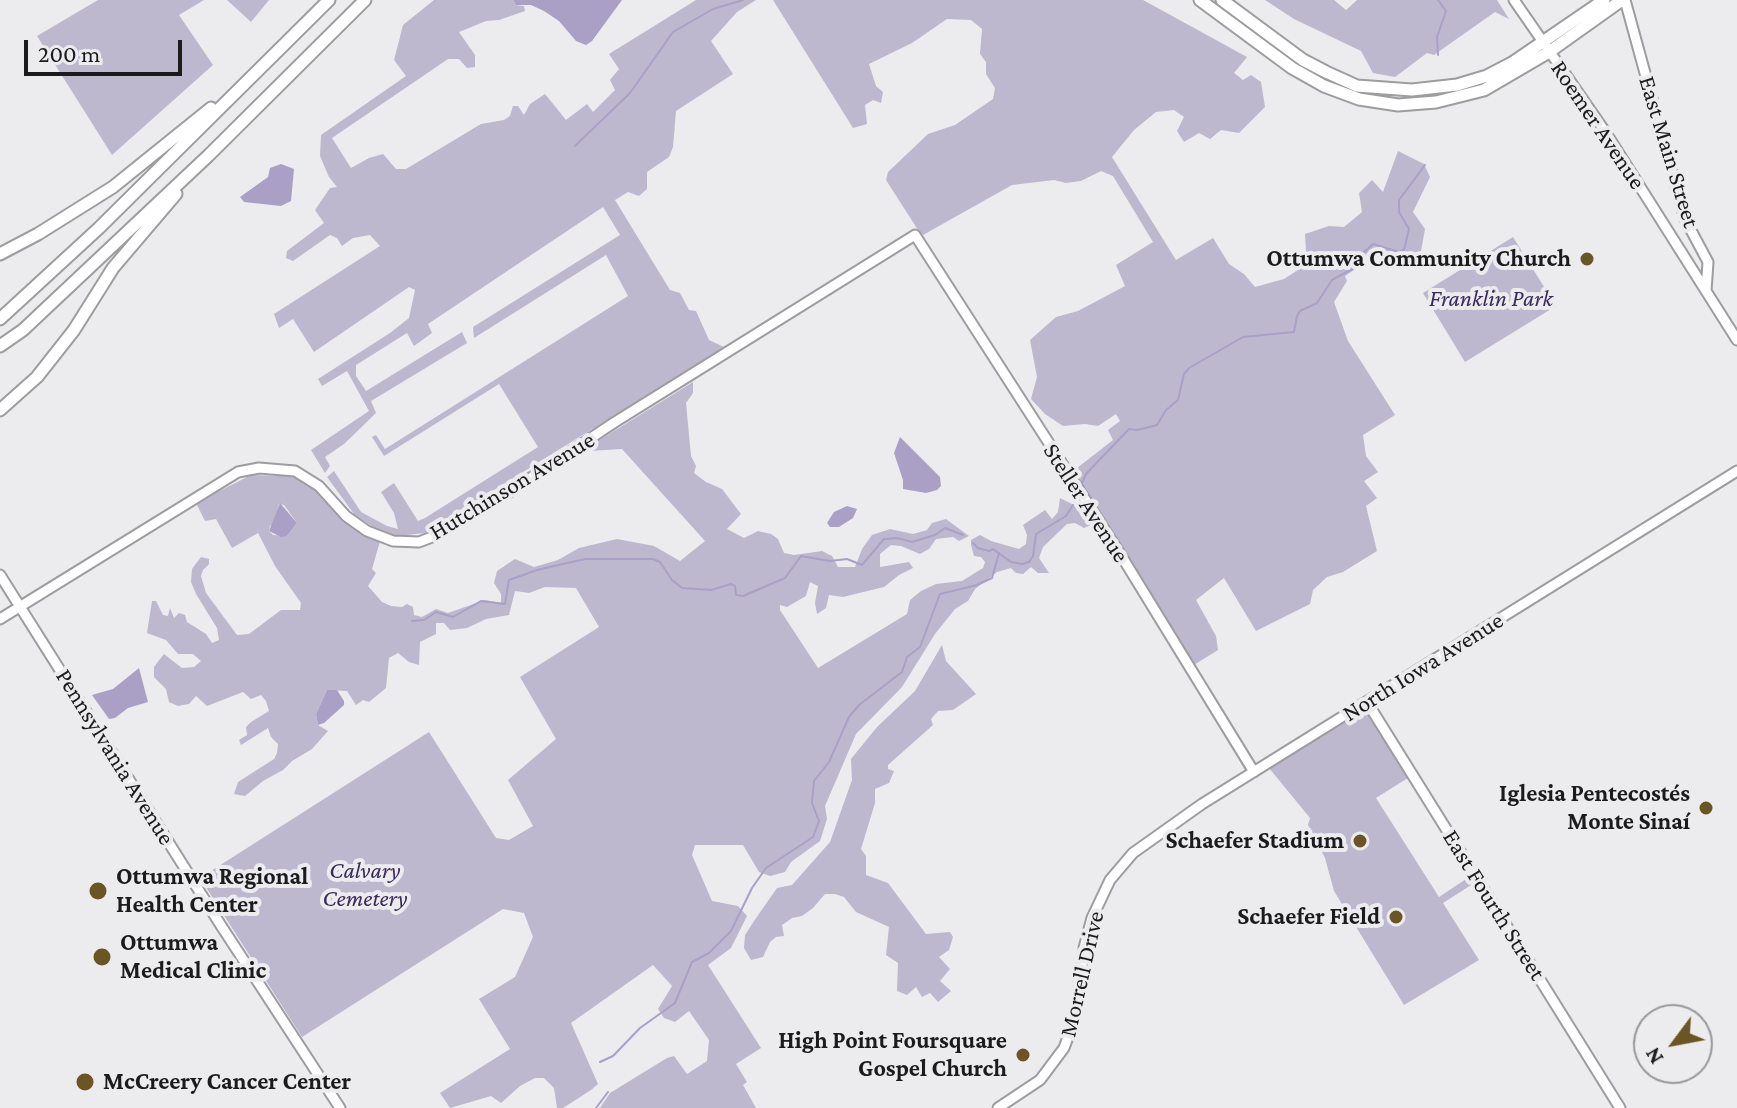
<!DOCTYPE html>
<html>
<head>
<meta charset="utf-8">
<style>
  body { margin:0 }
  #map { position:relative; width:1737px; height:1108px; overflow:hidden; background:#ecebee; font-family:"Crimson Pro",serif }
  canvas { display:block }
  .north { position:absolute; left:1633px; top:1004px; width:80px; height:80px; box-sizing:border-box; background:#ecebee; border:2px solid #98979a; border-radius:50%; rotate:238deg; font-size:22px; font-weight:700; line-height:32px; text-align:center; color:#1b1a1c }
  .north::after { content:''; display:block; margin:auto; width:28px; height:36px; background:#6a5625; clip-path:polygon(50% 0,100% 100%,50% 72%,0 100%) }
  .scale { position:absolute; left:24px; top:40px; width:158px; height:36px; box-sizing:border-box; border:4px solid #1b1a1c; border-top:0; padding-left:10px; font-size:24px; line-height:28px; white-space:nowrap; color:#1b1a1c; -webkit-text-stroke:6px #ecebee; paint-order:stroke }
</style>
</head>
<body>
<div id="map">
<canvas width="1737" height="1108"></canvas>
<div class="north">N</div>
<div class="scale">200 m</div>
</div>
<script>
const context = document.querySelector('canvas').getContext('2d');
context.lineJoin = 'round';
function fill(path, color) {
  context.fillStyle = color;
  context.fill(path, 'evenodd');
}
function toPath(rows) {
  const path = new Path2D();
  for (const r of rows) {
    path.moveTo(r[0], r[1]);
    for (let i = 2; i < r.length; i += 2) path.lineTo(r[i], r[i + 1]);
  }
  return path;
}
function trace(path, color, width, dash) {
  context.strokeStyle = color;
  context.lineWidth = width;
  context.lineCap = dash ? 'butt' : 'round';
  context.setLineDash(dash || []);
  context.stroke(path);
}
function drawText(font, color, halo, rows, align = 'center') {
  context.font = font + ' "Crimson Pro",serif';
  context.lineWidth = 8;
  context.setLineDash([]);
  context.textBaseline = 'middle';
  context.strokeStyle = halo;
  context.fillStyle = color;
  for (const [text, x, y, turn = 0] of rows) {
    context.save();
    context.translate(x, y);
    context.rotate((+turn || 0) * Math.PI / 180);
    context.textAlign = isNaN(turn) ? turn : align;
    if (halo) context.strokeText(text, 0, 0);
    context.fillText(text, 0, 0);
    context.restore();
  }
}
const green = toPath([
  [98,0,204,0,179,15,213,65,112,155,37,36],
  [227,0,269,0,251,22],
  [434,0,513,0,516,5,524,6,525,11,499,20,486,21,459,32,475,55,475,67,467,68,459,59,448,59,332,138,351,168,369,158,383,154,396,169,406,169,481,124,504,120,510,116,513,106,518,106,524,115,530,104,545,94,566,120,587,104,593,112,615,90,610,80,619,69,609,54,696,0,756,0,737,12,711,41,733,74,676,111,673,147,669,157,647,172,647,189,639,196,628,192,615,200,670,290,680,293,689,310,696,311,709,340,724,347,425,533,397,536,382,533,354,514,327,477,334,471,361,512,387,526,398,529,394,513,381,492,394,483,418,521,425,518,538,447,499,384,384,456,372,437,376,435,385,449,628,296,606,255,474,338,473,327,620,235,603,207,428,324,432,333,414,346,407,333,356,365,356,376,366,391,462,332,467,343,371,401,376,413,344,444,325,457,330,466,325,473,311,450,369,411,347,371,322,386,318,379,390,333,409,318,415,290,409,287,314,352,293,319,279,328,274,314,380,246,370,235,353,238,342,246,337,238,330,235,293,261,286,258,287,251,324,223,315,210,330,188,337,187,329,177,320,156,321,135,406,76,394,60,403,25],
  [773,0,1143,0,1247,57,1234,73,1243,80,1251,75,1261,82,1265,107,1239,133,1221,130,1210,139,1199,133,1184,142,1177,131,1184,117,1174,110,1156,112,1134,130,1112,157,1176,260,1213,238,1229,264,1244,274,1255,287,1284,279,1298,270,1306,252,1305,234,1329,226,1344,227,1362,212,1359,193,1372,180,1383,192,1398,151,1424,164,1430,177,1413,212,1425,229,1421,251,1398,259,1386,251,1367,253,1360,266,1345,276,1347,281,1334,302,1348,341,1395,415,1363,435,1366,456,1378,472,1364,481,1377,498,1366,506,1377,551,1343,572,1327,577,1313,590,1310,604,1256,631,1224,578,1196,600,1216,636,1218,650,1189,668,1068,475,1113,440,1108,430,1120,421,1116,414,1098,426,1085,424,1063,426,1045,414,1031,399,1037,377,1030,340,1056,317,1078,311,1125,286,1116,265,1153,242,1113,176,1101,171,1081,181,1066,183,1054,180,1012,185,923,235,918,230,886,180,888,172,928,134,955,125,993,99,995,88,986,74,986,62,980,54,982,29,971,20,947,19,912,43,869,64,876,86,883,92,881,103,873,100,865,105,867,124,853,128],
  [1265,0,1334,0,1346,10,1357,0,1497,0,1509,19,1495,12,1434,55,1427,53,1395,77,1373,73,1361,51,1294,19],
  [1513,237,1556,306,1465,362,1423,293],
  [693,382,693,393,686,403,691,456,696,466,694,473,706,482,722,489,741,514,727,529,744,538,758,531,771,534,778,539,784,553,794,555,822,551,832,556,838,567,855,567,862,549,872,535,890,529,913,534,927,530,932,523,946,519,969,536,959,541,953,537,936,539,929,549,920,554,901,546,891,545,880,554,880,567,909,562,913,568,899,575,884,587,843,597,829,595,826,608,817,614,815,603,818,586,810,582,806,596,787,607,780,605,780,610,818,668,907,614,910,600,921,591,936,584,962,581,983,568,985,562,981,557,974,556,971,545,971,540,980,535,991,541,1019,549,1026,544,1027,535,1023,525,1045,510,1052,519,1058,512,1060,498,1076,506,1091,525,1084,528,1075,523,1067,524,1043,547,1039,558,1049,573,1038,573,1031,567,1023,574,1016,573,1011,568,997,572,975,589,968,601,955,609,935,634,902,687,856,734,825,806,827,819,820,841,791,862,785,872,770,876,759,872,743,845,695,845,692,855,712,901,738,906,747,916,731,948,708,965,761,1048,736,1064,747,1082,743,1085,756,1108,600,1108,610,1093,667,1058,674,1056,687,1074,707,1061,709,1040,689,1011,675,1022,664,1018,658,1009,672,986,653,965,571,1023,598,1084,591,1090,563,1108,557,1108,554,1088,544,1078,535,1078,520,1086,501,1103,491,1096,450,1108,440,1093,510,1049,479,999,515,977,533,937,524,913,503,909,302,1037,200,878,429,732,496,838,509,840,533,826,508,780,556,739,520,677,599,627,576,588,545,587,529,593,515,591,509,615,486,619,467,628,450,630,444,623,436,623,436,634,420,642,419,665,409,662,398,653,389,658,386,688,369,702,363,700,356,705,347,691,327,690,316,714,318,725,328,731,312,749,292,761,283,770,263,781,245,796,234,794,238,782,274,759,277,753,278,744,271,737,268,728,241,745,239,740,247,735,246,727,251,722,269,711,266,701,261,695,251,699,243,692,207,706,196,696,189,704,178,706,169,702,166,689,154,677,154,667,160,659,164,654,182,668,194,667,201,661,193,654,178,654,166,640,147,633,152,601,156,601,163,615,168,616,170,608,174,618,179,613,185,615,187,622,206,634,212,643,219,640,217,628,196,594,191,582,192,569,201,557,209,559,209,564,203,570,201,576,206,593,237,635,249,634,281,610,300,610,301,603,275,566,258,533,232,548,216,519,205,521,196,503,251,475,282,476,284,469,304,475,347,516,381,538,372,569,376,573,368,586,382,602,391,606,402,607,407,604,413,607,414,615,422,617,436,609,448,613,485,600,501,603,501,594,494,583,497,571,515,559,534,567,558,560,579,548,617,539,654,546,680,561,705,541,622,449,589,451,585,449],
  [279,504,284,505,297,523,287,536,273,535,269,531,270,526,274,523],
  [942,645,946,661,976,694,953,710,938,711,931,719,933,725,888,765,888,769,894,771,889,783,875,789,875,803,861,849,866,856,866,875,888,883,926,934,950,932,953,937,949,950,939,957,950,969,940,981,951,991,938,1002,930,993,922,997,916,987,907,995,897,991,898,963,886,955,889,927,856,912,844,897,835,894,825,894,813,908,802,916,792,918,782,925,784,936,776,937,770,942,763,957,751,960,744,948,745,935,754,921,777,888,792,885,830,842,852,780,851,759,877,727,915,691],
  [1366,708,1411,776,1376,798,1439,897,1472,875,1476,882,1443,903,1479,960,1404,1005,1334,891,1325,858,1308,825,1310,818,1269,768]
]);
const water = toPath([
  [513,0,622,0,592,41,586,45,576,41,559,21,544,11,531,5,516,5],
  [281,164,294,169,291,201,281,206,244,202,240,197,268,177,270,168],
  [900,437,940,477,941,486,937,490,926,493,903,489,903,480,894,453],
  [280,503,297,523,287,536,281,537,269,531],
  [847,506,857,509,853,518,839,527,830,527,827,523,834,512],
  [139,668,148,702,128,708,115,718,109,719,92,695,113,689],
  [327,690,337,690,344,701,344,705,324,723,318,725,316,714]
]);
const stream = toPath([
  [1438,55,1437,37,1446,11,1438,0],
  [575,146,630,93,673,32,713,9,743,0],
  [1082,483,1086,474,1129,429,1137,430,1157,425,1166,410,1178,400,1184,374,1189,368,1243,337,1294,332,1297,316,1300,311,1317,303,1332,280,1354,268,1363,253,1373,244,1399,252,1404,250,1409,229,1399,212,1399,200,1425,165],
  [973,543,978,548,989,551,993,549,1011,562,1022,564,1029,562,1033,556,1036,534,1066,516,1073,505],
  [412,621,424,620,436,612,453,617,481,601,505,604,509,580,537,570,585,559,653,559,660,562,672,580,682,588,711,590,731,584,735,586,736,595,743,596,785,578,801,556,830,561,847,559,862,565,884,539,897,538,912,542,935,535,945,528,963,535],
  [600,1062,613,1056,640,1028,675,1003,692,962,709,953,731,931,752,888,766,868,813,837,819,821,812,803,814,781,829,762,849,717,859,705,902,672,907,657,920,647,940,594,977,585,992,578,999,553],
  [596,1108,608,1092]
]);
const secondary = toPath([
  [1514,0,1606,133,1737,340],
  [1625,0,1685,219,1708,262,1706,291],
  [0,575,220,924,340,1108],
  [0,619,238,472,259,468,295,471,319,486,346,516,367,531,393,541,419,542,432,537,505,495,615,422,915,235,1119,552,1254,772],
  [1367,702,1620,1108],
  [998,1108,1040,1080,1064,1048,1076,1015,1084,948,1092,918,1110,880,1133,853,1202,804,1737,471]
]);
const highway = toPath([
  [1200,0,1292,68,1324,86,1359,99,1398,105,1436,102,1484,90,1549,52,1622,0],
  [1222,0,1303,60,1326,72,1357,86,1412,90,1457,85,1487,76,1512,63,1604,0],
  [0,254,38,234,113,187,211,108],
  [0,319,99,228,329,0],
  [0,346,23,330,209,155,365,0],
  [0,410,37,377,74,330,113,268,176,194]
]);
const markers = [
  [1587,259,8,"#6a5625"],
  [1706,808,8,"#6a5625"],
  [1360,841,8,"#6a5625"],
  [98,891,10,"#6a5625"],
  [1396,917,8,"#6a5625"],
  [102,957,10,"#6a5625"],
  [1023,1055,8,"#6a5625"],
  [85,1082,10,"#6a5625"]
];
const streetNames = [
  ["Roemer Avenue",1598,125,56],
  ["East Main Street",1669,152,73],
  ["Hutchinson Avenue",512,486,-31],
  ["Steller Avenue",1086,503,57],
  ["North Iowa Avenue",1423,667,-32],
  ["Pennsylvania Avenue",115,757,58],
  ["East Fourth Street",1494,905,58],
  ["Morrell Drive",1082,974,-77]
];
const poiNames = [
  ["Ottumwa Community Church",1571,259],
  ["Iglesia Pentecostés",1690,794],
  ["Monte Sinaí",1690,822],
  ["Schaefer Stadium",1344,841],
  ["Ottumwa Regional",116,877,"left"],
  ["Health Center",116,905,"left"],
  ["Schaefer Field",1380,917],
  ["Ottumwa",120,943,"left"],
  ["Medical Clinic",120,971,"left"],
  ["High Point Foursquare",1007,1041],
  ["Gospel Church",1007,1069],
  ["McCreery Cancer Center",103,1082,"left"]
];
const parkNames = [
  ["Franklin Park",1491,299],
  ["Calvary",365,871],
  ["Cemetery",365,899]
];
fill(green, '#beb8cf');
fill(water, '#aaa0c5');
trace(stream, '#aaa0c5', 2);
trace(secondary, '#9d9c9f', 13);
trace(highway, '#9d9c9f', 15);
trace(secondary, '#fff', 9);
trace(highway, '#fff', 11);
for (const [x, y, r, color] of markers) {
  const dot = new Path2D();
  dot.arc(x, y, r, 0, 2 * Math.PI);
  context.fillStyle = color;
  context.fill(dot);
  trace(dot, '#ecebee', 3);
}
drawText('24px', '#1b1a1c', '#ecebee', streetNames);
drawText('bold 24px', '#1b1a1c', '#ecebee', poiNames, 'right');
drawText('italic 24px', '#3b2b5b', '#ecebee', parkNames);
</script>
</body>
</html>
